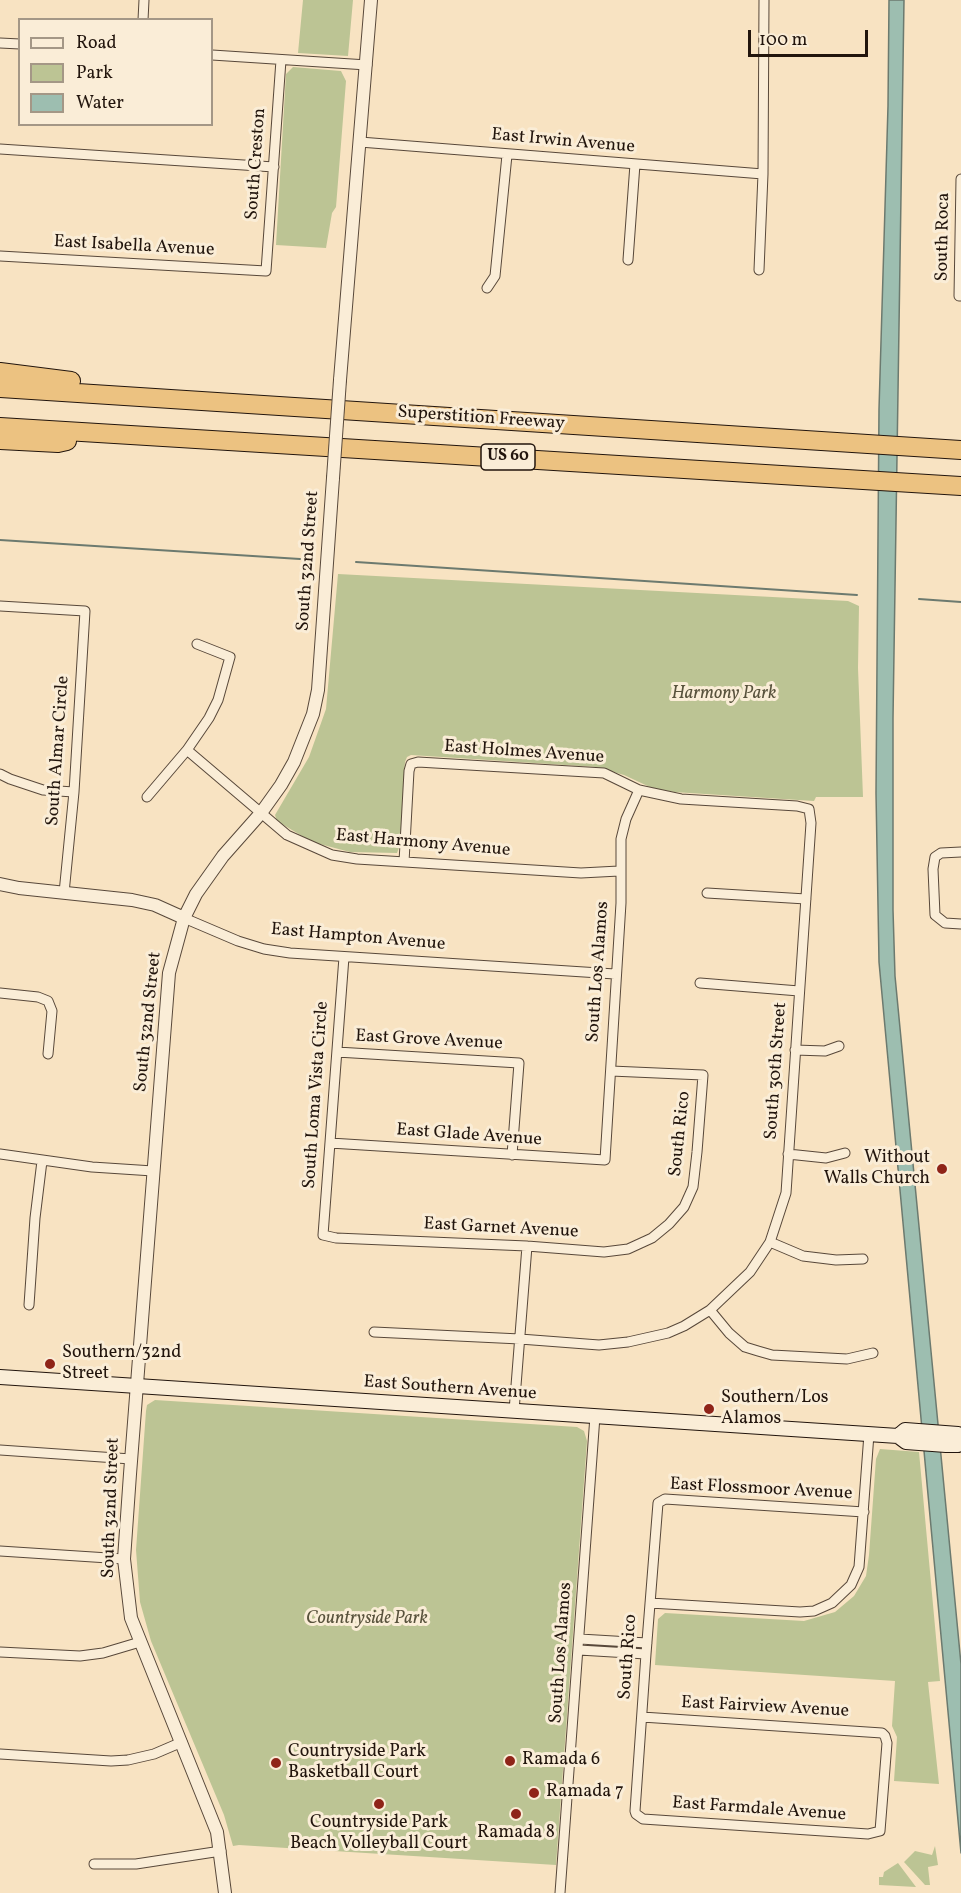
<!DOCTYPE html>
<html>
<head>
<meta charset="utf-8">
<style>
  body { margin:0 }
  #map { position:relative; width:961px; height:1893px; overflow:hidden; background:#f8e3c2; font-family:Vollkorn,serif }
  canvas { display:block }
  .legend { position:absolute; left:18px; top:18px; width:195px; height:108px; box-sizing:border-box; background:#faedd7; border:2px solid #a49786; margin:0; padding:8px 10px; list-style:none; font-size:18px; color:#22150d }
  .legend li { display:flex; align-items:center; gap:12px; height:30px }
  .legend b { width:30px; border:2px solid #a49786 }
  .scale { position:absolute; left:748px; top:30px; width:120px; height:27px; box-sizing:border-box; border:3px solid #22150d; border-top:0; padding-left:8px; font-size:18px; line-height:21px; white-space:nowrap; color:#22150d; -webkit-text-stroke:4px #faedd7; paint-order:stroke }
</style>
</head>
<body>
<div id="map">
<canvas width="961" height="1893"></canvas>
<ul class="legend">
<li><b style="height:8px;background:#faedd7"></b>Road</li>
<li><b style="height:16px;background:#bcc494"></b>Park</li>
<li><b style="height:16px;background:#9dbeb0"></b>Water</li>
</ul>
<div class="scale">100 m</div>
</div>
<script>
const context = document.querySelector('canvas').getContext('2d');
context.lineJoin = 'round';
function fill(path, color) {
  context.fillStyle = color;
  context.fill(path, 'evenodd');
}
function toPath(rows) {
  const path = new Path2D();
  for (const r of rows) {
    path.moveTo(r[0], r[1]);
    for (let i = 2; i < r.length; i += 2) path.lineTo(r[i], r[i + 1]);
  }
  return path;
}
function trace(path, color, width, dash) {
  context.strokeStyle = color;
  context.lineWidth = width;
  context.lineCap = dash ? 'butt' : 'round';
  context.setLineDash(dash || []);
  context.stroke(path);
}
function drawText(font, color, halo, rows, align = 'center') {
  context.font = font + ' Vollkorn,serif';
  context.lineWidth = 6;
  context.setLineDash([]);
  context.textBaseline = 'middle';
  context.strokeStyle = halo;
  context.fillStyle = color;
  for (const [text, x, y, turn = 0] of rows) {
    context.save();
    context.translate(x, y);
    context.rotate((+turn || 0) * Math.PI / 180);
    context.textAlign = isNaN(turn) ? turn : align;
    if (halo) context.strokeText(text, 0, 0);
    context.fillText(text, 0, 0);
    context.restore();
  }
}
const green = toPath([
  [303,0,353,0,348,56,298,53],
  [293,67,341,71,346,81,336,207,332,213,326,248,276,245,286,74],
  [338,574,848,601,859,606,858,668,863,797,816,797,814,801,674,792,652,788,624,775,596,767,411,755,407,757,405,762,400,845,397,853,350,852,312,842,277,821,275,815,309,757,326,709],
  [155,1400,577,1427,584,1431,587,1441,556,1865,239,1845,233,1846,224,1815,151,1641,140,1602,136,1550,146,1411,147,1405],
  [880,1449,919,1452,940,1681,928,1682,939,1784,894,1781,897,1737,892,1726,895,1681,655,1665,658,1619,665,1613,804,1621,835,1612,854,1596,866,1576,869,1555,876,1459],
  [935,1846,938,1865,928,1867,930,1885,925,1885,904,1862,915,1851,932,1855],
  [898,1863,916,1887,879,1885,879,1877,883,1877,884,1872]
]);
const water = toPath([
  [889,0,904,0,893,718,893,910,895,976,961,1664,961,1853,879,962,876,793,879,409,888,106,889,0]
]);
const stream = toPath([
  [0,540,300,559],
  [356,562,857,595],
  [919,599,961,602]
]);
const minor = toPath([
  [143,20,144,0],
  [0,43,20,44],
  [212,55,367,65],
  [360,142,763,174],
  [0,149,274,167],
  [961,179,959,296,961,296],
  [0,256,266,271,281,60],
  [628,260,635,164],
  [759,270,763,174,764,0],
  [487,288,495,276,507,155],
  [0,606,85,611,74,792,64,893],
  [187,750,287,835,332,855,357,859,581,873,619,871],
  [0,774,10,779,43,790,74,792],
  [147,797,187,750,209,718,218,700,230,657,197,644],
  [961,852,941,853,935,857,933,869,935,915,945,923,961,924],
  [707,893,806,899],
  [184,918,238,941,264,949,290,953,615,974],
  [344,957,323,1235,336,1238,527,1246,604,1252,628,1249,652,1238,669,1224,684,1207,693,1187,697,1152,703,1075,611,1071],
  [700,983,799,991],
  [0,993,38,997,48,1001,52,1011,48,1054],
  [795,1050,825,1051,839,1046],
  [337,1052,519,1063,512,1155],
  [330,1143,605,1160,621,903,621,839,626,819,639,790],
  [0,1154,92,1167,153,1171],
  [788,1154,826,1158,845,1153],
  [770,1242,803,1256,836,1260,863,1259],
  [29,1305,35,1218,42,1161],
  [710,1310,729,1333,745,1347,758,1351,772,1355,847,1359,873,1353],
  [374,1332,520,1339,599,1345,628,1342,668,1333,684,1326,710,1310,750,1272,770,1242,786,1193,811,823,809,809,797,806,681,799,639,790,604,773,418,762,411,764,409,771,404,862],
  [514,1411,527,1246],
  [0,1450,131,1459],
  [0,1551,124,1559],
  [650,1603,800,1612,814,1611,832,1603,851,1585,859,1567,869,1434],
  [580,1639,647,1643],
  [579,1650,646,1654],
  [0,1652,80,1656,103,1653,140,1642],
  [642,1717,882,1733,885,1736,887,1743,880,1831,868,1834,643,1819,636,1814,635,1811,646,1654,658,1503,665,1499,864,1512],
  [0,1754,111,1761,128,1760,154,1754,182,1742],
  [94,1864,136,1864,221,1851],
  [560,1893,595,1416]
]);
const tertiary = toPath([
  [340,380,371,0],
  [0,884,19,888,132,900,155,905,184,918],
  [225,1893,217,1832,131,1618,124,1559,130,1474,169,973,184,918,196,894,223,856,261,813,281,785,294,762,313,714,318,690,333,478]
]);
const secondary = toPath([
  [0,1377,898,1436,906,1442,946,1445,958,1445,961,1443],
  [898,1436,905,1430,958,1434,961,1436]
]);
const motorway = toPath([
  [0,372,71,381],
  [0,388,961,450],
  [0,427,961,486],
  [0,440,58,443,67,441]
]);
const tertiaryBridge = toPath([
  [333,478,340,380]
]);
const markers = [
  [942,1169,6,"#8f2418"],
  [50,1364,6,"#8f2418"],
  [709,1409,6,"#8f2418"],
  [510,1761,6,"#8f2418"],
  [276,1763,6,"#8f2418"],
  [534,1793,6,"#8f2418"],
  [379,1804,6,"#8f2418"],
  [516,1814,6,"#8f2418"]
];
const shields = [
  [508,457,54]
];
const shieldNames = [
  ["US 60",508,457]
];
const streetNames = [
  ["East Irwin Avenue",563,142,5],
  ["South Creston",257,164,-86],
  ["South Roca",944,237,-89],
  ["East Isabella Avenue",134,247,3],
  ["Superstition Freeway",481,419,4],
  ["South 32nd Street",309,561,-86],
  ["South Almar Circle",59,751,-86],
  ["East Holmes Avenue",524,753,4],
  ["East Harmony Avenue",423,844,5],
  ["East Hampton Avenue",358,938,5],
  ["South Los Alamos",599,972,-86],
  ["South 32nd Street",149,1022,-84],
  ["East Grove Avenue",429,1041,3],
  ["South 30th Street",777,1071,-86],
  ["South Loma Vista Circle",317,1095,-86],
  ["South Rico",681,1134,-84],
  ["East Glade Avenue",469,1136,4],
  ["East Garnet Avenue",501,1229,3],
  ["East Southern Avenue",450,1389,4],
  ["East Flossmoor Avenue",761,1490,3],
  ["South 32nd Street",112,1508,-88],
  ["South Los Alamos",562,1653,-86],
  ["South Rico",629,1657,-86],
  ["East Fairview Avenue",765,1708,3],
  ["East Farmdale Avenue",759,1810,4]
];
const parkNames = [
  ["Harmony Park",724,695],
  ["Countryside Park",367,1620]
];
const poiNames = [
  ["Without",930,1159,"right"],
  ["Walls Church",930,1180,"right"],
  ["Southern/32nd",62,1354],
  ["Street",62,1375],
  ["Southern/Los",721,1399],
  ["Alamos",721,1420],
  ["Countryside Park",288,1753],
  ["Basketball Court",288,1774],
  ["Ramada 6",522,1761],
  ["Ramada 7",546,1793],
  ["Countryside Park",379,1824,"center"],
  ["Beach Volleyball Court",379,1845,"center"],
  ["Ramada 8",516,1834,"center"]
];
fill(green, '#bcc494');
fill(water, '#9dbeb0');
trace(water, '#6c7a6f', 1.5);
trace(stream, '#6c7a6f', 2);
trace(minor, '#58483a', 11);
trace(tertiary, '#58483a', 14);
trace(secondary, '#22150d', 16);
trace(motorway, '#22150d', 20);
trace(minor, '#faedd7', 9);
trace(tertiary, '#faedd7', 12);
trace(secondary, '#faedd7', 14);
trace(motorway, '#ecc281', 18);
trace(tertiaryBridge, '#58483a', 14, []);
trace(tertiaryBridge, '#faedd7', 12);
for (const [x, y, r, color] of markers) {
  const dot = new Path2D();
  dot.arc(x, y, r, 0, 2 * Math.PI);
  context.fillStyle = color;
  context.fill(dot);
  trace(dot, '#faedd7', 2);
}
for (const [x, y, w] of shields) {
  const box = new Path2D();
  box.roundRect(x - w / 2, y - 13, w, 26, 4.5);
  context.fillStyle = '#faedd7';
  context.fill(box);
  trace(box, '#22150d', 1.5);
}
drawText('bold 16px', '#22150d', null, shieldNames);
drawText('18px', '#22150d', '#faedd7', streetNames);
drawText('italic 18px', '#58523c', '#faedd7', parkNames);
drawText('18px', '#22150d', '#faedd7', poiNames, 'left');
</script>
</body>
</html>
